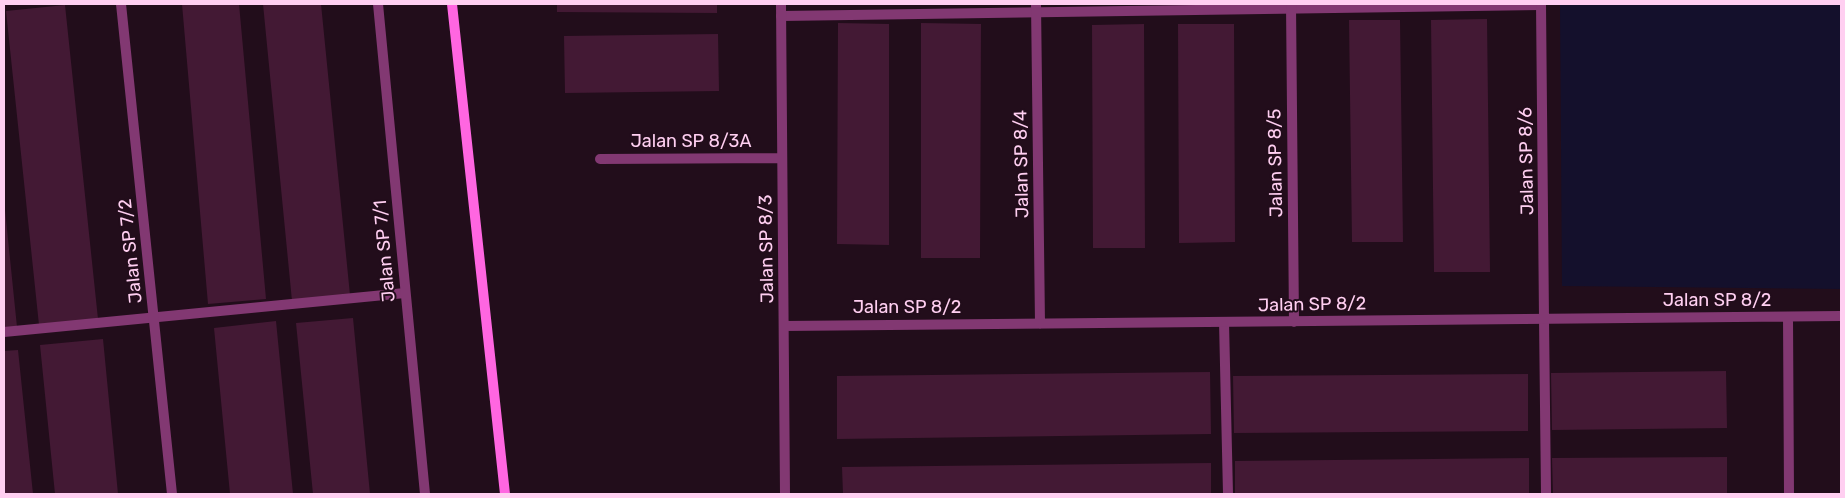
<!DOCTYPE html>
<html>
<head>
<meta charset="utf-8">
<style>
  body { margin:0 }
  #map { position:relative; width:1845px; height:498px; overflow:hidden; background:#220d1b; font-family:Rubik,sans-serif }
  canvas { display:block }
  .frame { position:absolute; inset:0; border:5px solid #ffcff1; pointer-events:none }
</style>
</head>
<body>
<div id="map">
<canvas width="1845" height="498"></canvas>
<div class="frame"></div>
</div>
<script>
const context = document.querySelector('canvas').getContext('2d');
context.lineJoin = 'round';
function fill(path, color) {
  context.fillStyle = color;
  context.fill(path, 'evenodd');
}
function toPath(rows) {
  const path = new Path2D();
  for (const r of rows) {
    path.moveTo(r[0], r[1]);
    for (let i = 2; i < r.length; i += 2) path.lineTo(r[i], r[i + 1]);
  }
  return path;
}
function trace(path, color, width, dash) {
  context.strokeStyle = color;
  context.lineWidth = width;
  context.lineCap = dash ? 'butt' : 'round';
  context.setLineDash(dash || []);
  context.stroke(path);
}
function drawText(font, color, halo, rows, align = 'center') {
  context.font = font + ' Rubik,sans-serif';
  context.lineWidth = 4;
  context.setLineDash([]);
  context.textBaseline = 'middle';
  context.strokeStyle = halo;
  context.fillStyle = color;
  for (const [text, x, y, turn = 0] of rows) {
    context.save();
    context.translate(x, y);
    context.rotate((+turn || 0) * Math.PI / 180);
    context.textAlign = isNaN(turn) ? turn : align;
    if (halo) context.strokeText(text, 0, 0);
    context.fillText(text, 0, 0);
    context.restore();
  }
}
const green = toPath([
  [1560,4,1841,4,1841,289,1562,286]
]);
const building = toPath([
  [182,4,239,4,266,299,208,304],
  [263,4,321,4,350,295,292,301],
  [557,4,717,4,717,13,557,12],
  [65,5,98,319,39,325,6,11],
  [1487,19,1490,272,1434,272,1431,20],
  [1349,20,1400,20,1403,242,1352,242],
  [838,23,889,24,889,245,837,244],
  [921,23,981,24,980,258,921,258],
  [1144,24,1145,248,1093,248,1092,25],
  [1178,24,1234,24,1235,242,1179,243],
  [718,34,719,91,565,93,564,36],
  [4,210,5,210,17,327,4,329],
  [353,318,370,494,313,494,296,323],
  [276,321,293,494,230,494,214,328],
  [103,339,118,494,55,494,40,345],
  [18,350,33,494,4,494,4,351],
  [1726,371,1727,428,1552,430,1551,373],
  [1210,372,1211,434,837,439,837,376],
  [1528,374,1528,431,1234,433,1233,376],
  [1727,457,1727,494,1553,494,1552,458],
  [1529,458,1529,494,1235,494,1235,461],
  [1211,463,1211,494,843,494,842,467]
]);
const lane = toPath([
  [781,16,1541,5],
  [1544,319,1546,494],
  [1224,322,1228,494],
  [4,332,405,293]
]);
const street = toPath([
  [121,4,172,494],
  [378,4,425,494],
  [781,4,785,494],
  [1036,4,1040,324],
  [1291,4,1294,322],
  [1541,4,1544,319],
  [600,159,782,158],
  [1788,317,1789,494],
  [784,326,1841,316]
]);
const secondary = toPath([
  [452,4,505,494]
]);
const streetNames = [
  ["Jalan SP 8/3A",691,142],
  ["Jalan SP 8/6",1527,161,-91],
  ["Jalan SP 8/5",1276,163,-91],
  ["Jalan SP 8/4",1022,164,-91],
  ["Jalan SP 8/3",767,249,-91],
  ["Jalan SP 7/2",131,251,-96],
  ["Jalan SP 7/1",385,251,-95],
  ["Jalan SP 8/2",1717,301],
  ["Jalan SP 8/2",1312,305,-1],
  ["Jalan SP 8/2",907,308]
];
fill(green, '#14102c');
fill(building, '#431934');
trace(lane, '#823872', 10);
trace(street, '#823872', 10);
trace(secondary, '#ff66e1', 10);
drawText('18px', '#ffcff1', '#220d1b', streetNames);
</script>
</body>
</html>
